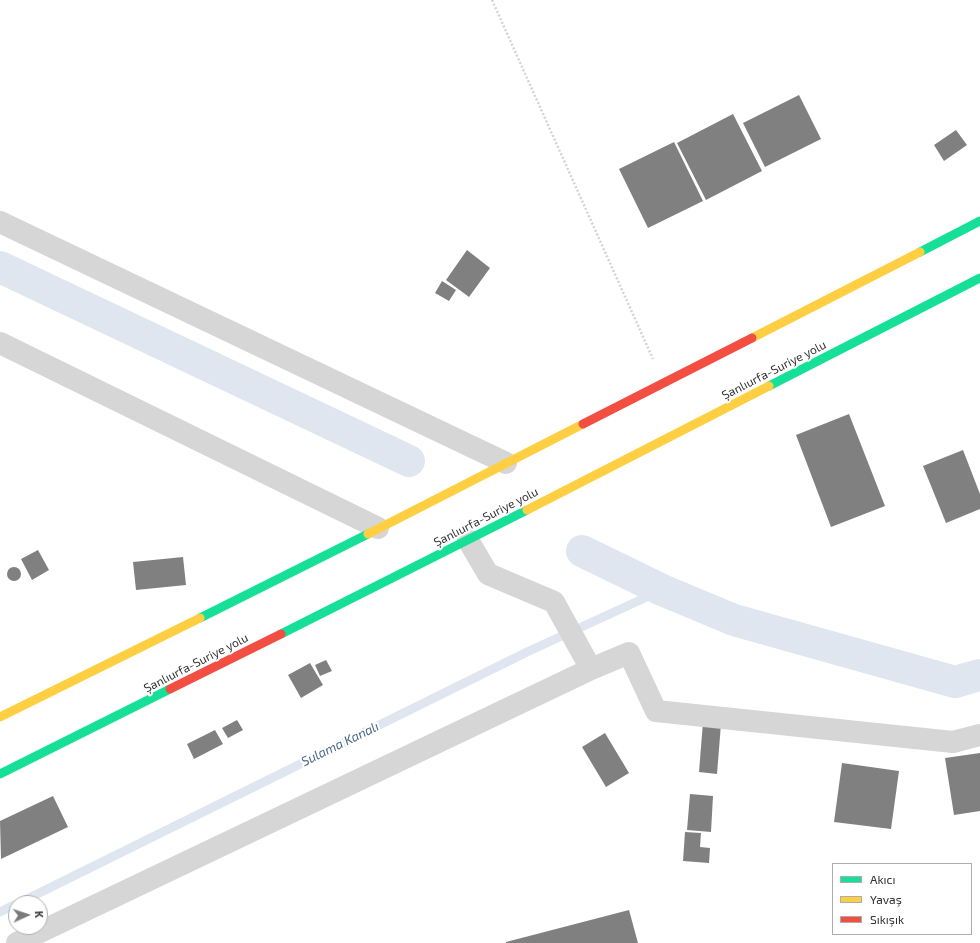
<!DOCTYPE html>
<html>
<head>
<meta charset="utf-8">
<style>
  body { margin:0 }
  #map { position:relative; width:980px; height:943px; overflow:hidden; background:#fff; font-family:"Exo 2",sans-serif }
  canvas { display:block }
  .legend { position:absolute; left:832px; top:863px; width:140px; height:72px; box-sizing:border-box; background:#fff; border:1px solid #adadad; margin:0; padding:5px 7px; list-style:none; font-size:12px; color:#323232 }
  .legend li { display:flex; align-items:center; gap:8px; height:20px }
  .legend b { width:20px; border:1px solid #adadad }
  .north { position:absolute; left:8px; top:895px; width:40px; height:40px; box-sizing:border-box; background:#fff; border:1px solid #adadad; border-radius:50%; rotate:87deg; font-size:11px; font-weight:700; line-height:16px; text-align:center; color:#323232 }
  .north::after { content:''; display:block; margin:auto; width:14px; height:18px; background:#7a7a7a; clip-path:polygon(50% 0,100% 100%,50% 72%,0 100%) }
</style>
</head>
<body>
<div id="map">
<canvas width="980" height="943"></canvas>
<ul class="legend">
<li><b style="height:5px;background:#16e098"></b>Akıcı</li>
<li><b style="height:5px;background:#ffcf43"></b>Yavaş</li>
<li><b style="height:5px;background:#f24e42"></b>Sıkışık</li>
</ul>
<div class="north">K</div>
</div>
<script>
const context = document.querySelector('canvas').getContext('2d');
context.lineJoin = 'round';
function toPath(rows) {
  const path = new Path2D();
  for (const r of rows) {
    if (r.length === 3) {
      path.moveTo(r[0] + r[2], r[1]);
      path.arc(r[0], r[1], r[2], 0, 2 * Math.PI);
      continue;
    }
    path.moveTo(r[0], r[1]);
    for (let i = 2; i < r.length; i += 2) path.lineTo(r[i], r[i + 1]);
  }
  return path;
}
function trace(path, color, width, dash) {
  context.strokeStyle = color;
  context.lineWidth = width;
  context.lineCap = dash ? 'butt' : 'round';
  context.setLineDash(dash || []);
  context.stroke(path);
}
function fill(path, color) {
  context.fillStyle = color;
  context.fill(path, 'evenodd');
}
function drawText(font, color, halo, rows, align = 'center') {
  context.font = font + ' "Exo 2",sans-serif';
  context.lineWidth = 4;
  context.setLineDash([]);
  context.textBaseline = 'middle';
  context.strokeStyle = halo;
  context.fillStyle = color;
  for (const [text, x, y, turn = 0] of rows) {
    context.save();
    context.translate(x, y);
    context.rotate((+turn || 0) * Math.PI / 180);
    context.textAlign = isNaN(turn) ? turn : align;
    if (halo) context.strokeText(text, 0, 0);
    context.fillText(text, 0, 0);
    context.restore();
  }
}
const stream = toPath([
  [19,903,527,652,662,590],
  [0,912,16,904]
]);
const canal = toPath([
  [0,267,409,461],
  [582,551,662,590,734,620,955,682,980,675]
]);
const building = toPath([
  [799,95,821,139,765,167,743,123],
  [733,114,762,171,706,200,677,143],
  [956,130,967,145,944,161,934,145],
  [674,142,703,201,648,228,619,169],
  [467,250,490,268,469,297,446,280],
  [442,281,456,290,449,301,435,293],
  [849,414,885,506,831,527,796,435],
  [963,450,980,494,980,509,946,523,923,466],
  [38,550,49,570,32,580,21,559],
  [183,557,186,585,136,590,133,562],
  [14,574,7],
  [326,660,332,671,320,676,315,665],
  [310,663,323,685,301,698,288,675],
  [237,720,243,730,228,738,222,728],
  [703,722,721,724,717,774,699,772],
  [215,730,223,744,194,759,187,744],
  [605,733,629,773,606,787,582,747],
  [980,753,980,811,954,815,945,758],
  [842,763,899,771,891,829,834,822],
  [690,794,713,796,711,832,687,830],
  [53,796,68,827,1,859,0,821],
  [685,832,701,833,700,847,710,848,709,863,683,861],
  [629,910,638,943,506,943,506,942]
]);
const path = toPath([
  [492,0,653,359]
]);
const street = toPath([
  [0,222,506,463],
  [0,343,378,528],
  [468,540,488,574,554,602,591,669,629,653,656,711,953,742,980,735],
  [17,943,591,669]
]);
const fast = toPath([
  [920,252,980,221],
  [769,386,980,278],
  [200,618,368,534],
  [281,634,527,510],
  [0,774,170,689]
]);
const slow = toPath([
  [752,338,920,252],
  [527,510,769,386],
  [368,534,583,424],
  [0,717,200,618]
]);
const jam = toPath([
  [583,424,752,338],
  [170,689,281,634]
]);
const streetNames = [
  ["Şanlıurfa-Suriye yolu",774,370,-27],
  ["Şanlıurfa-Suriye yolu",486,517,-27],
  ["Şanlıurfa-Suriye yolu",196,663,-27]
];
const waterNames = [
  ["Sulama Kanalı",340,744,-26]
];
trace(stream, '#dfe6f0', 9);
trace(canal, '#dfe6f0', 32);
fill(building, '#808080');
trace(path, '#d4d4d4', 2.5, [2, 2]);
trace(street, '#d6d6d6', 22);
trace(fast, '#16e098', 9);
trace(slow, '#ffcf43', 9);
trace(jam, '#f24e42', 9);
drawText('12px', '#323232', '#fff', streetNames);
drawText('italic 13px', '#48678c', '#fff', waterNames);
</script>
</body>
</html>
